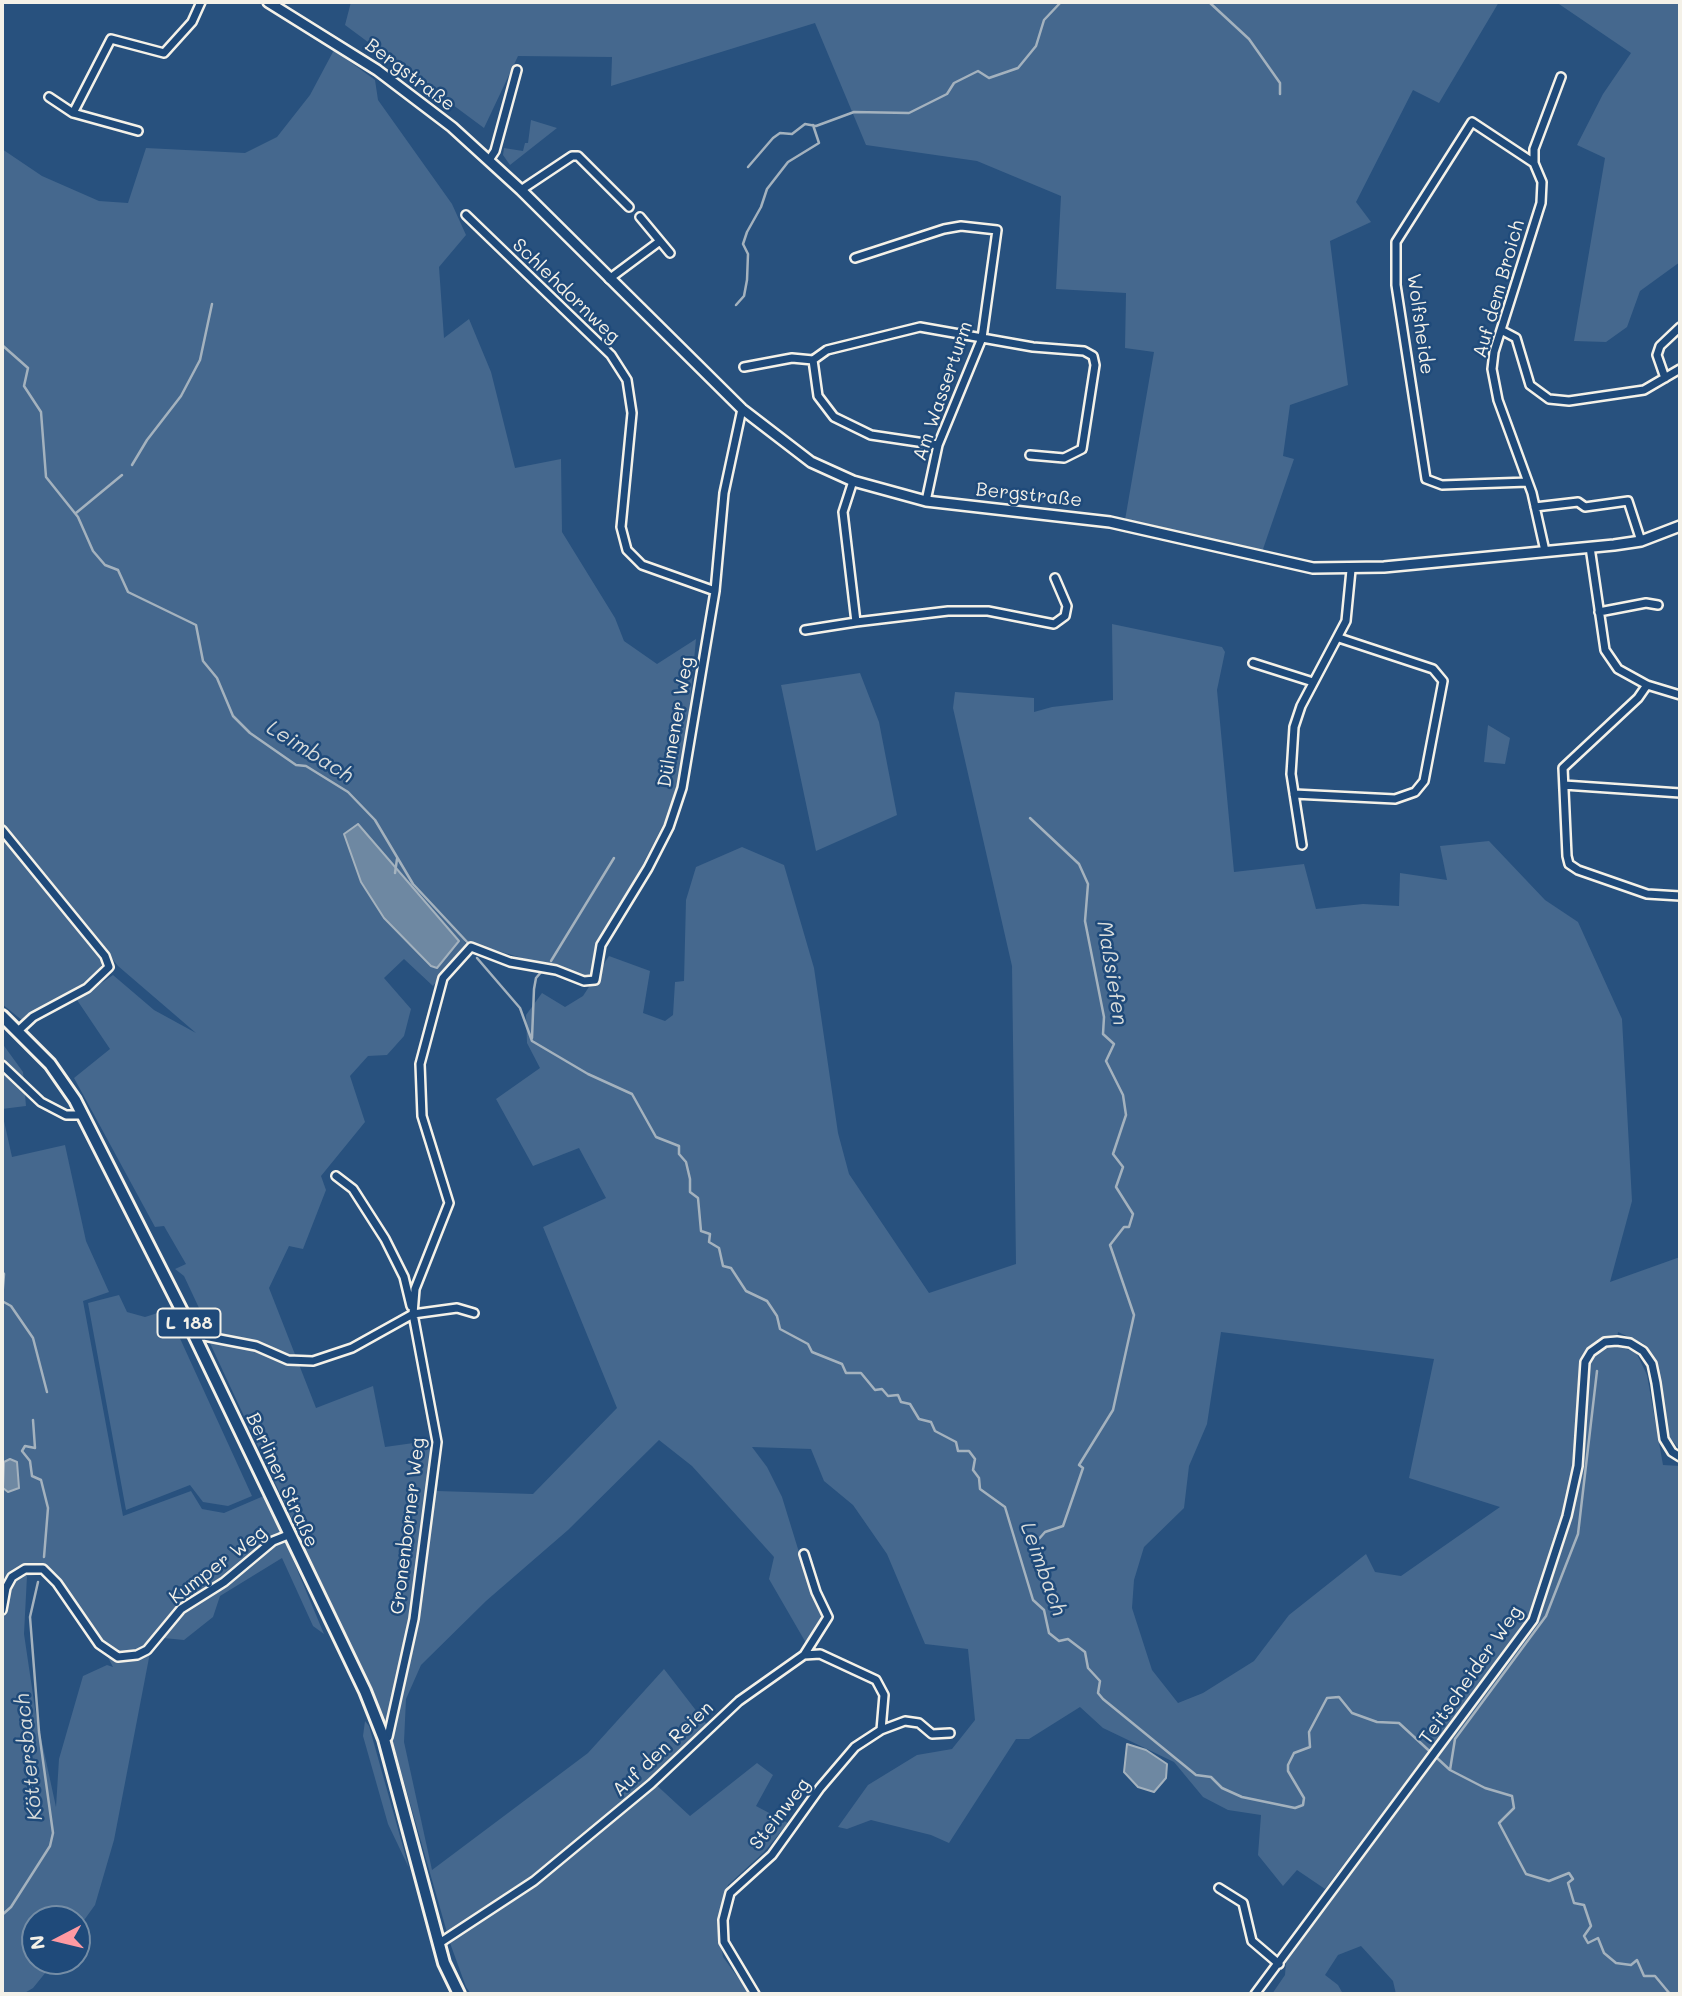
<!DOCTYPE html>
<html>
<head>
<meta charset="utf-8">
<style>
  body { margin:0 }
  #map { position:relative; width:1682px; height:1996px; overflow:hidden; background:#28517e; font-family:Mali,sans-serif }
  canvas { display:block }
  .frame { position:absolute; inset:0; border:4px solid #f4f1e8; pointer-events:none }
  .north { position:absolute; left:21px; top:1905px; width:70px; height:70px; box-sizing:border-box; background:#1f4a7a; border:2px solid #748da6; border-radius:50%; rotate:263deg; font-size:19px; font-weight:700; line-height:28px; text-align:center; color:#f4f1e8 }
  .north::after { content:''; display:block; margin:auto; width:24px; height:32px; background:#ff9aa2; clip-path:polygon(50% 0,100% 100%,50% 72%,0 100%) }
</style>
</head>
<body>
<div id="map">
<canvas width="1682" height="1996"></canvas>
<div class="frame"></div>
<div class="north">N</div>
</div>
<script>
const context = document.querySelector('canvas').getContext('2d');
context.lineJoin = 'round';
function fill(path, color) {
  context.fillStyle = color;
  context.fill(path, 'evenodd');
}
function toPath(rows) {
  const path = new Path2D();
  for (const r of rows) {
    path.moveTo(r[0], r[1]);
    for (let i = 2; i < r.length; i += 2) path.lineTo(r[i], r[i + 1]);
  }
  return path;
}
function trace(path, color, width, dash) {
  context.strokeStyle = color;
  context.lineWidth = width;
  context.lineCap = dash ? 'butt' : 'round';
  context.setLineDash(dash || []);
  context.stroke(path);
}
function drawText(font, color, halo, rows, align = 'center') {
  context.font = font + ' Mali,sans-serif';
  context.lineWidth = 5;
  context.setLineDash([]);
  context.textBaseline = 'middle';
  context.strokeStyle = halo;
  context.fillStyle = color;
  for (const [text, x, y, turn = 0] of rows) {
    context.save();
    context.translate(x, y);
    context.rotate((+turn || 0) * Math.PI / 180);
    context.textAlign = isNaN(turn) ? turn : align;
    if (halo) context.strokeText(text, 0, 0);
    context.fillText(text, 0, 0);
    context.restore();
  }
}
const green = toPath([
  [351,2,1499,2,1439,103,1413,90,1356,202,1371,222,1330,241,1348,385,1290,405,1283,456,1294,459,1262,552,1125,520,1154,352,1125,348,1126,293,1056,289,1061,196,977,161,866,145,815,23,611,86,612,57,518,56,484,128,345,25],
  [1556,2,1680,2,1680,262,1640,291,1627,327,1606,342,1574,341,1605,158,1577,145,1603,94,1631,53],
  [334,50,375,80,378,100,452,204,466,235,439,267,444,338,469,319,491,372,515,468,561,459,562,532,615,618,624,641,657,664,696,639,682,788,605,938,597,975,584,981,556,968,464,941,467,945,433,986,404,959,384,978,411,1009,404,1036,387,1055,368,1056,350,1076,365,1122,321,1176,326,1190,303,1249,289,1246,269,1288,316,1408,373,1386,385,1447,442,1439,437,1491,533,1494,617,1408,543,1227,606,1198,579,1148,533,1166,496,1099,540,1068,527,1043,526,1015,542,993,565,1007,583,996,609,956,650,971,643,1013,665,1021,673,1015,675,982,684,981,686,900,696,867,742,847,784,865,814,968,838,1133,849,1174,929,1293,1016,1264,1012,966,953,708,955,692,1034,698,1034,712,1052,707,1113,700,1112,624,1222,647,1225,652,1217,690,1234,872,1304,864,1316,909,1363,904,1399,906,1400,873,1447,880,1440,846,1489,841,1545,900,1578,922,1622,1019,1632,1201,1610,1282,1680,1257,1680,1450,1668,1435,1656,1361,1644,1344,1618,1332,1616,1346,1636,1352,1647,1375,1663,1465,1680,1466,1680,1994,1396,1994,1393,1981,1361,1946,1338,1955,1325,1975,1338,1985,1343,1994,1272,1994,1285,1975,1286,1962,1437,1758,1429,1751,1325,1889,1297,1870,1283,1886,1258,1855,1261,1815,1228,1810,1203,1797,1174,1762,1103,1728,1080,1707,1029,1739,1016,1739,949,1843,931,1835,871,1820,847,1829,838,1827,868,1785,917,1755,952,1749,975,1720,968,1649,925,1644,887,1554,853,1505,824,1481,811,1449,752,1447,767,1467,782,1497,798,1549,825,1618,820,1629,806,1643,769,1579,774,1557,692,1466,659,1440,568,1530,486,1601,421,1665,406,1699,404,1742,432,1870,588,1753,664,1669,708,1726,652,1781,690,1816,757,1763,773,1775,756,1806,788,1823,764,1852,728,1885,718,1928,723,1957,750,1994,471,1994,466,1987,450,1943,390,1733,395,1693,387,1723,195,1311,199,1308,184,1276,175,1269,186,1264,164,1226,155,1227,74,1078,110,1049,77,1000,113,975,154,1010,196,1033,118,966,2,824,2,149,42,176,99,201,128,203,146,148,245,153,277,137,310,95],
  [1221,1332,1434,1359,1409,1478,1500,1507,1401,1576,1375,1572,1366,1554,1289,1615,1254,1661,1203,1693,1178,1703,1152,1670,1132,1608,1134,1580,1144,1547,1184,1508,1189,1466,1207,1424],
  [531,120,557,128,510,165,503,155,504,148,523,151,525,143,528,143],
  [860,673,879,722,897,815,816,851,781,685],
  [1488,725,1510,738,1505,764,1484,762],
  [2,836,102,962,99,973,23,1021,2,1004],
  [2,1043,23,1072,26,1106,2,1109],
  [2,1112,12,1157,65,1145,86,1241,109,1292,83,1301,123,1516,191,1491,202,1509,224,1513,266,1495,324,1634,313,1626,282,1558,220,1596,213,1617,184,1640,153,1637,114,1840,95,1905,77,1930,77,1919,35,1919,35,1961,55,1961,33,1988,23,1994,2,1994],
  [54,1573,97,1636,113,1667,107,1665,83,1676,59,1759,56,1807,36,1715,24,1634,27,1576],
  [119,1295,127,1312,145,1317,167,1310,252,1496,228,1506,203,1502,190,1485,126,1510,88,1303],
  [365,1721,369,1726,409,1868,388,1824,363,1736]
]);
const water = toPath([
  [358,824,459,941,437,968,431,966,384,918,361,882,344,834,358,824],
  [10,1459,17,1462,19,1488,8,1492,3,1488,4,1462,10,1459],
  [1127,1744,1146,1750,1167,1764,1166,1778,1154,1792,1138,1787,1124,1772,1127,1744]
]);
const stream = toPath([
  [1209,2,1249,39,1280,83,1280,94],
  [748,167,773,138,780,133,792,134,805,124,816,126,854,112,909,113,947,94,954,83,978,71,989,78,1018,68,1036,46,1044,20,1061,2],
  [736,305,744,296,747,280,748,254,743,244,747,232,761,207,767,189,788,162,819,143,813,125],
  [2,345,28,368,24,386,41,412,46,477,78,517,93,551,105,565,118,570,128,592,196,625,203,661,217,678,233,716,250,733,296,765,306,766,348,792,375,820,413,884,468,943],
  [132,465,147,440,181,396,200,360,212,304],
  [76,513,122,475],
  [1030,818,1079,864,1088,884,1085,921,1104,1017,1103,1034,1114,1044,1106,1061,1123,1095,1126,1115,1113,1154,1123,1167,1116,1187,1133,1214,1129,1227,1124,1227,1110,1245,1134,1315,1113,1410,1079,1465,1083,1468,1063,1526,1045,1532,1031,1548],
  [395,873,397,859],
  [477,958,520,1008,532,1041,588,1074,632,1094,656,1137,679,1146,679,1154,686,1162,690,1179,690,1192,698,1198,701,1231,710,1234,709,1242,719,1248,723,1266,731,1268,746,1291,767,1301,777,1316,780,1329,808,1344,812,1352,842,1364,846,1373,861,1373,875,1390,882,1389,888,1396,898,1395,901,1402,910,1404,919,1419,931,1422,935,1431,956,1442,958,1451,969,1451,975,1459,973,1470,979,1478,980,1489,1005,1507,1033,1600,1044,1610,1049,1633,1059,1641,1068,1639,1085,1652,1088,1668,1100,1681,1098,1693,1103,1699,1196,1775,1211,1777,1222,1788,1242,1797,1295,1808,1303,1805,1304,1798,1288,1771,1288,1765,1294,1753,1310,1747,1309,1732,1327,1698,1339,1697,1352,1713,1377,1722,1399,1723,1450,1770,1485,1788,1512,1796,1514,1808,1499,1823,1526,1874,1549,1881,1569,1873,1573,1879,1568,1883,1574,1903,1584,1905,1591,1926,1584,1936,1588,1943,1598,1938,1604,1953,1616,1963,1631,1965,1637,1960,1644,1976,1655,1976,1670,1994],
  [551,961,614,858],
  [532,1038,534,989,536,978,542,971],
  [2,1272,4,1274,2,1299],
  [2,1301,11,1306,33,1338,47,1392],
  [33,1420,35,1448,25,1446,22,1451,30,1461,32,1476,41,1480,48,1508,44,1557],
  [1450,1770,1455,1739,1546,1616,1578,1534,1597,1371],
  [2,1915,11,1907,50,1846,53,1833,39,1732,30,1617,38,1582]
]);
const minor = toPath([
  [49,97,73,113,138,131],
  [73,113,111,39,164,53,192,22,201,2],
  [489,160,495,151,517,70],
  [521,190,572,156,578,156,629,207],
  [466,215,611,355,627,380,632,413,621,527,627,550,642,565,715,591],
  [640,217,670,253],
  [855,258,944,229,961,226,997,230,982,338,938,445,926,501],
  [609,279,660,241],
  [1501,330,1516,338,1530,385,1549,399,1569,401,1644,390,1680,369],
  [813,360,818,396,834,417,871,435,938,445],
  [744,367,792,358,813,360,827,350,920,327,1033,347,1084,351,1093,356,1095,365,1082,449,1064,458,1030,455],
  [1665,378,1657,355,1660,346,1680,327],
  [1528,482,1442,485,1426,479,1396,285,1396,242,1472,122,1534,163],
  [1535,507,1578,502,1585,507,1628,501,1641,541],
  [1590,547,1605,650,1618,669,1647,685,1680,695],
  [1545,551,1532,493,1498,400,1492,369,1494,352,1541,203,1542,182,1534,163,1534,149,1561,77],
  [1599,612,1646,603,1658,605],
  [856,622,948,611,988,611,1054,624,1065,616,1067,606,1055,578],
  [805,630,856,622,843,512,853,481],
  [1253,663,1313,682],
  [1647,685,1638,698,1563,768,1567,856,1569,864,1578,870,1647,894,1680,896],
  [1564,785,1680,793],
  [1294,794,1395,799,1415,792,1424,781,1443,681,1433,669,1339,638],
  [2,830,105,956,109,967,87,988,33,1017,19,1030],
  [1302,845,1291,774,1294,727,1301,706,1346,621,1351,570],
  [2,1065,41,1102,66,1115,83,1115],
  [336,1176,353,1189,385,1239,404,1277,411,1306],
  [195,1337,204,1336,256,1346,288,1360,313,1361,352,1348,413,1314,457,1308,474,1313],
  [2,1610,6,1588,12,1577,25,1569,43,1569,57,1583,99,1644,118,1657,137,1655,147,1650,181,1609,224,1582,273,1541,288,1535],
  [804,1655,828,1617,816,1592,804,1554],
  [384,1739,388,1737,414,1619,437,1442,413,1314,415,1289,449,1203,422,1116,420,1064,443,978,471,947,510,962,556,970,584,981,595,980,601,945,648,868,669,827,682,788,715,591,724,493,742,409],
  [1219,1888,1243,1903,1252,1941,1279,1964],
  [438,1944,534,1881,651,1784,739,1701,804,1655,820,1654,876,1680,884,1695,881,1730],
  [755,1994,724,1942,723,1920,730,1893,772,1855,820,1788,855,1747,881,1730,905,1721,919,1723,932,1734,950,1733],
  [1255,1994,1533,1620,1567,1516,1578,1466,1585,1362,1591,1352,1605,1342,1617,1341,1630,1343,1643,1351,1652,1364,1656,1383,1664,1439,1672,1452,1680,1457]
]);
const tertiary = toPath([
  [268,2,377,70,452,127,521,190,742,409,811,462,853,481,926,501,1110,522,1313,568,1384,567,1614,545,1641,541,1680,526]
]);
const primary = toPath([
  [2,1016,50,1064,75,1100,195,1337,365,1691,384,1739,444,1963,459,1994]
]);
const shields = [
  [189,1323,63]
];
const shieldNames = [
  ["L 188",189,1323]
];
const streetNames = [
  ["Bergstraße",410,75,37],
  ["Auf dem Broich",1499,289,-74],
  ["Schlehdornweg",566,291,44],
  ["Wolfsheide",1420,324,82],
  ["Am Wasserturm",943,391,-71],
  ["Bergstraße",1029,495,6],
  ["Dülmener Weg",676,722,-80],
  ["Berliner Straße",282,1480,65],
  ["Gronenborner Weg",408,1526,-83],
  ["Kumper Weg",218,1565,-37],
  ["Teitscheider Weg",1471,1675,-55],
  ["Auf den Reien",663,1749,-43],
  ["Steinweg",780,1814,-52]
];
const waterNames = [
  ["Leimbach",310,752,32],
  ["Maßsiefen",1112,973,81],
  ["Leimbach",1043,1569,70],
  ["Köttersbach",29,1757,-96]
];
fill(green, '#45688e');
fill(water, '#6e88a2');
trace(water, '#a4b2be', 2);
trace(stream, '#a4b2be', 2.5);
trace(minor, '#f4f1e8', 12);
trace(tertiary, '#f4f1e8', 14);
trace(primary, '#f4f1e8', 16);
trace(minor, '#1f4a7a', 7);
trace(tertiary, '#1f4a7a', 9);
trace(primary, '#1f4a7a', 10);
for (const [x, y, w] of shields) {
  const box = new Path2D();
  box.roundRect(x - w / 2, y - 14.5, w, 29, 5);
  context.fillStyle = '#1f4a7a';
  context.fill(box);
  trace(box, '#f4f1e8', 2);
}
drawText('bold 18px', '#f4f1e8', null, shieldNames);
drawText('19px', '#f4f1e8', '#1f4a7a', streetNames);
drawText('italic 21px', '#d9dcda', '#1f4a7a', waterNames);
</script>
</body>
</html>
